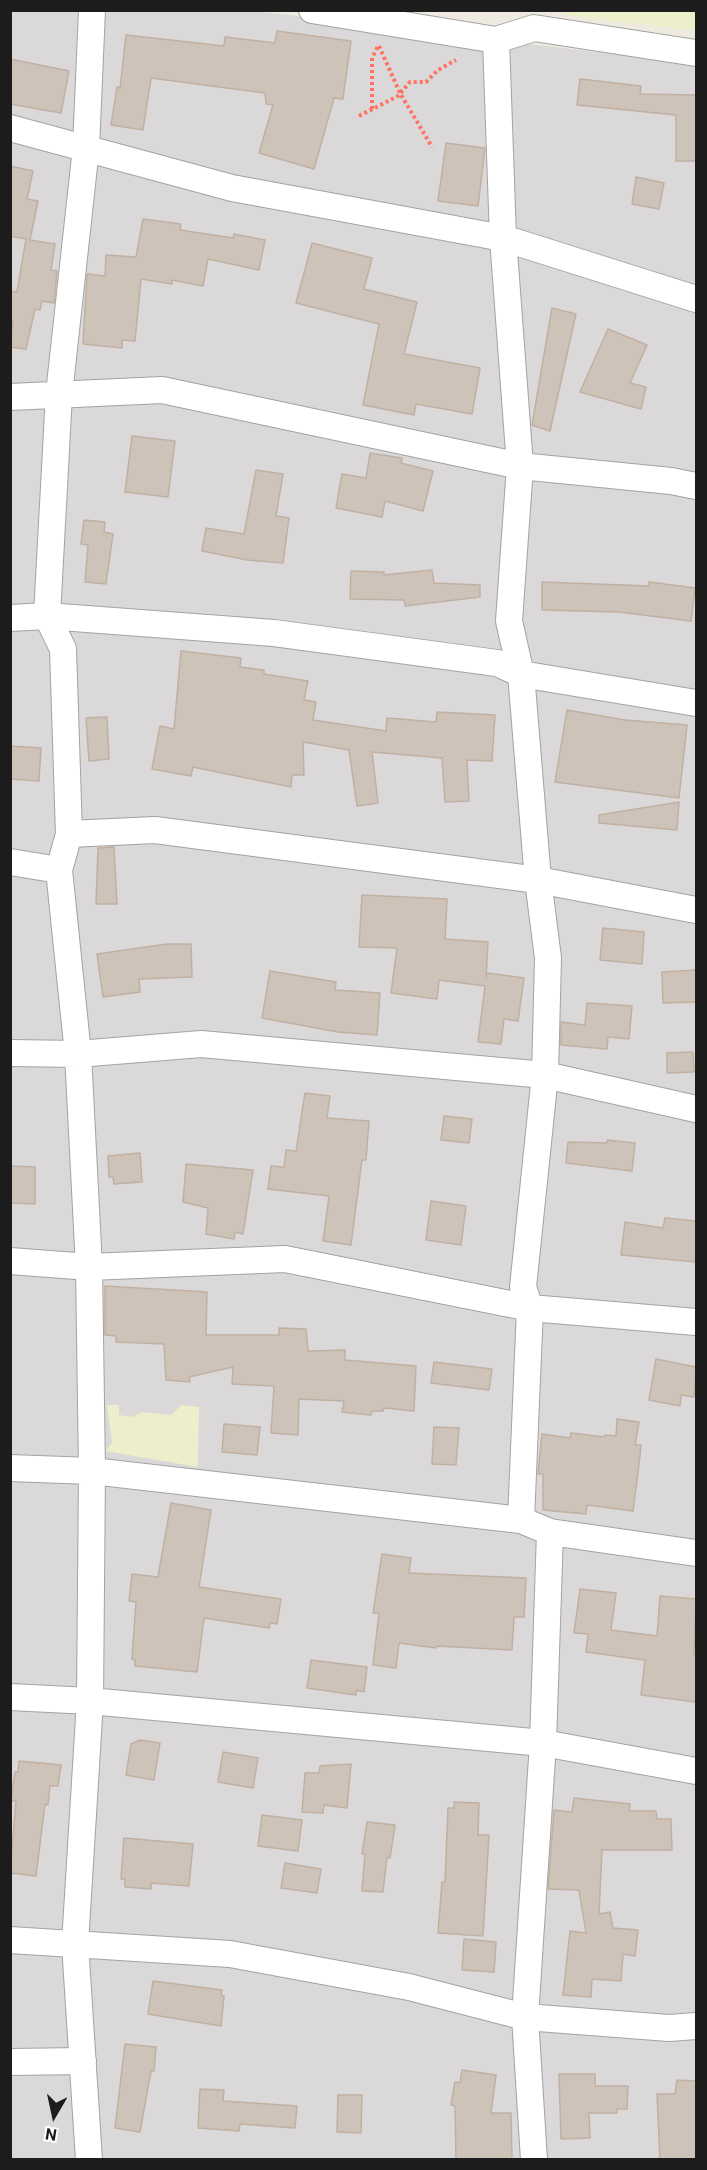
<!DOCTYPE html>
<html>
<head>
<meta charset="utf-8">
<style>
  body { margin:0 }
  #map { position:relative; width:707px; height:2170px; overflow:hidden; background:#eeeae0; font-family:Roboto,sans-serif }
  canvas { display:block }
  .frame { position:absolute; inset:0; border:12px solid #1c1c1c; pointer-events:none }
  .north { position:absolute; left:24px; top:2086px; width:60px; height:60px; -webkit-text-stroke:4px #fff; paint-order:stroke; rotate:189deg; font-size:16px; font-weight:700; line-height:24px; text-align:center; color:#1c1c1c }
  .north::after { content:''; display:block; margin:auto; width:21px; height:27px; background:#1c1c1c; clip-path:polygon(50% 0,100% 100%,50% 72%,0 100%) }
</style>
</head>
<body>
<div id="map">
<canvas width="707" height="2170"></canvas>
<div class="frame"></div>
<div class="north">N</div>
</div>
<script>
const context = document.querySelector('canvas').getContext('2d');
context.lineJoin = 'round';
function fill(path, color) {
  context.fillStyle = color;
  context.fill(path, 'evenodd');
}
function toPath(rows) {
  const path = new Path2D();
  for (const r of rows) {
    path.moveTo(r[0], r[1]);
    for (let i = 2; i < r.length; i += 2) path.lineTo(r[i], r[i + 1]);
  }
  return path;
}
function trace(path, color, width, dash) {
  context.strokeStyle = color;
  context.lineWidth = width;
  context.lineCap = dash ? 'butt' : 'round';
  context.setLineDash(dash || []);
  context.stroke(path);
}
const residential = toPath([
  [11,11,255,11,696,64,696,2159,11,2160]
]);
const farmland = toPath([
  [562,11,696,11,696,31,564,15],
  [107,1405,119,1405,119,1415,132,1417,142,1412,171,1415,181,1405,199,1407,198,1467,105,1451,112,1443]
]);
const building = toPath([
  [277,31,351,41,343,99,334,98,314,169,259,153,273,105,266,104,265,93,151,78,143,130,111,125,117,87,120,88,126,35,224,46,225,37,275,43,277,31],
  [10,59,69,71,61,113,10,104,10,59],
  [580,79,641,86,640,94,696,95,696,161,676,161,676,115,577,105,580,79],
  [446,143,485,148,478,206,438,201,446,143],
  [10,166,33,171,27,199,38,201,30,240,55,244,51,270,57,271,54,303,42,301,40,310,35,309,26,349,10,347,13,321,10,321,10,291,17,292,26,239,10,236,10,166],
  [636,177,664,183,659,209,632,204,636,177],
  [143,219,181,224,180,230,233,238,234,234,265,240,259,270,208,259,203,286,172,280,172,284,141,279,135,341,122,340,122,348,83,344,87,274,105,276,106,255,136,257,143,219],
  [312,243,372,258,364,289,417,302,404,354,480,368,472,414,416,404,414,415,363,405,379,324,296,303,312,243],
  [552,308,576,314,550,431,532,425,552,308],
  [608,329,647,345,630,383,646,387,641,409,580,392,608,329],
  [132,436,175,441,168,497,125,492,132,436],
  [370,453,402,458,401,463,433,471,423,511,385,501,382,517,336,508,342,474,366,478,370,453],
  [256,470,283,474,276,516,289,518,283,563,247,560,202,551,206,528,244,534,256,470],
  [84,520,105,522,104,532,113,534,106,584,85,582,88,545,81,544,84,520],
  [432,570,434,583,480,585,480,597,405,606,404,600,350,599,351,571,384,572,384,575,432,570],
  [542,582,649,586,649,582,695,588,691,621,619,612,542,610,542,582],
  [181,651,241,658,240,667,264,670,264,674,308,681,304,700,316,702,313,720,386,731,387,718,436,722,437,712,495,715,492,761,467,760,469,801,445,802,442,758,372,752,378,803,357,806,349,750,303,742,304,775,292,775,291,787,193,767,191,776,152,769,160,726,174,729,181,651],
  [567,710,625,720,687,725,679,798,555,782,567,710],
  [107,717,109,759,89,761,86,718,107,717],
  [11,746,41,748,39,781,10,779,11,746],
  [679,802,677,830,599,823,599,815,679,802],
  [114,847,117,904,96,904,98,848,114,847],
  [362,895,447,899,445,939,488,942,486,977,487,973,524,978,518,1021,504,1019,501,1044,478,1042,485,986,439,980,437,999,391,993,397,948,359,947,362,895],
  [603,928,644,932,642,964,600,960,603,928],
  [167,944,191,944,192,977,139,979,140,992,103,997,97,954,167,944],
  [696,970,696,1002,663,1003,662,972,696,970],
  [270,971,336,982,335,990,380,993,377,1035,338,1032,262,1018,270,971],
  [587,1003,632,1006,629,1039,608,1037,607,1049,561,1045,561,1022,585,1025,587,1003],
  [693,1052,694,1072,667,1073,667,1053,693,1052],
  [305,1093,330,1096,327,1118,369,1121,366,1160,362,1160,351,1245,323,1241,329,1196,268,1189,271,1166,284,1167,286,1150,296,1151,305,1093],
  [444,1116,472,1119,469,1143,441,1140,444,1116],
  [607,1140,635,1143,632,1171,566,1163,568,1142,607,1143,607,1140],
  [140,1153,142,1182,114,1184,113,1177,109,1177,108,1156,140,1153],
  [186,1164,253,1170,243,1234,235,1232,234,1239,206,1234,208,1208,183,1202,186,1164],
  [10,1166,35,1167,35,1204,10,1203,10,1166],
  [431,1201,466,1206,461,1245,426,1240,431,1201],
  [665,1218,696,1221,696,1262,621,1255,625,1222,663,1228,665,1218],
  [105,1286,207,1292,206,1335,279,1335,279,1328,306,1329,308,1351,345,1350,345,1360,416,1366,414,1411,384,1408,383,1411,372,1411,371,1415,342,1412,344,1401,299,1399,298,1435,271,1433,274,1386,232,1384,233,1367,189,1377,190,1382,166,1380,164,1344,116,1342,116,1336,105,1335,105,1286],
  [656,1359,696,1367,694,1397,681,1395,680,1406,649,1400,656,1359],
  [434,1362,492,1369,489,1390,431,1383,434,1362],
  [617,1419,639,1422,635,1445,641,1445,640,1456,633,1511,587,1505,586,1514,543,1510,543,1474,538,1474,542,1434,570,1438,571,1433,604,1437,605,1435,616,1436,617,1419],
  [224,1424,260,1427,257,1455,222,1452,224,1424],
  [434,1427,459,1428,456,1465,432,1464,434,1427],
  [171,1503,211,1510,199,1587,281,1599,277,1624,270,1623,269,1628,204,1618,197,1672,135,1666,135,1660,132,1659,136,1602,129,1601,132,1574,158,1577,171,1503],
  [382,1554,411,1558,409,1573,526,1578,524,1617,514,1617,512,1650,437,1646,436,1648,399,1643,396,1668,373,1665,379,1613,373,1613,382,1554],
  [580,1589,616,1593,611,1630,657,1636,660,1596,696,1599,694,1654,696,1655,696,1702,641,1695,645,1660,586,1652,588,1634,574,1633,580,1589],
  [311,1660,367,1667,364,1692,357,1690,356,1695,307,1688,311,1660],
  [140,1740,160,1743,154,1780,126,1775,131,1744,140,1740],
  [223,1752,258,1758,253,1788,218,1782,223,1752],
  [19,1761,61,1765,58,1786,50,1786,48,1805,45,1804,36,1876,10,1873,16,1801,11,1801,15,1772,18,1772,19,1761],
  [351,1764,347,1808,324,1805,323,1813,302,1812,305,1773,319,1773,320,1766,351,1764],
  [574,1798,630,1804,629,1811,656,1811,657,1819,671,1819,672,1850,602,1850,599,1914,610,1912,613,1928,638,1930,635,1956,623,1954,621,1981,592,1979,591,1997,563,1995,570,1931,586,1933,579,1890,548,1889,554,1810,572,1812,574,1798],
  [454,1802,479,1803,478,1835,489,1835,483,1936,438,1933,442,1882,445,1882,448,1808,454,1808,454,1802],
  [262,1815,302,1820,298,1851,258,1846,262,1815],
  [367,1822,395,1825,390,1858,387,1857,383,1892,362,1891,365,1854,362,1854,367,1822],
  [124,1838,193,1844,189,1886,151,1883,151,1889,125,1887,125,1879,121,1879,124,1838],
  [285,1863,321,1869,317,1893,281,1888,285,1863],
  [464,1939,496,1942,494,1972,462,1970,464,1939],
  [153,1981,222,1990,221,1995,224,1996,221,2026,148,2014,153,1981],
  [125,2044,156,2047,154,2071,151,2071,140,2132,115,2128,125,2044],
  [462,2070,496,2075,491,2113,511,2113,512,2160,456,2160,455,2106,451,2105,455,2082,460,2083,462,2070],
  [559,2074,595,2074,595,2086,628,2086,627,2109,617,2109,617,2113,589,2113,590,2138,561,2139,559,2074],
  [677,2080,696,2081,696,2160,660,2160,657,2094,675,2094,677,2080],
  [200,2089,224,2090,223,2101,297,2106,295,2128,240,2124,239,2131,198,2128,200,2089],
  [338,2095,362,2095,361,2133,337,2132,338,2095]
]);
const path = toPath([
  [379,46,400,93,432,147],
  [372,109,372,58,378,46],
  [359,116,398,96,410,82,426,82,438,70,456,60]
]);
const minor = toPath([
  [312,10,496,40,534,28,696,53],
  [496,40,503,238,520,466,509,621,521,674,538,880,548,958,545,1075,523,1287,530,1308,521,1520],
  [10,128,232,188,503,238,696,299],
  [10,397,162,390,520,466,671,481,696,486],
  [10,618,47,616,274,633,497,663,521,674,696,703],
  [69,834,155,830,538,880,696,910],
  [10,862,59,870],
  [10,1053,78,1054,201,1044,545,1075,696,1109],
  [10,1261,89,1267,285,1259,530,1308,696,1322],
  [10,1468,92,1471,521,1520,550,1532,696,1553],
  [10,1697,90,1701,543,1743,696,1771],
  [10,1940,230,1954,409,1987,525,2017,669,2028,696,2026],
  [10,2062,83,2061],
  [89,2160,75,1944,90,1701,92,1471,89,1267,78,1054,59,870,69,834,63,649,47,616,59,394,86,148,92,10],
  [534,2160,525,2017,543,1743,550,1532]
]);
fill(residential, '#dad8d8');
fill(farmland, '#ecefc9');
fill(building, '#cec3b9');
trace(building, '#c1b0a2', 1.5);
trace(minor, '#a3a3a3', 28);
trace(path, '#ff7360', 4, [3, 3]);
trace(minor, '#fff', 26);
</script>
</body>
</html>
